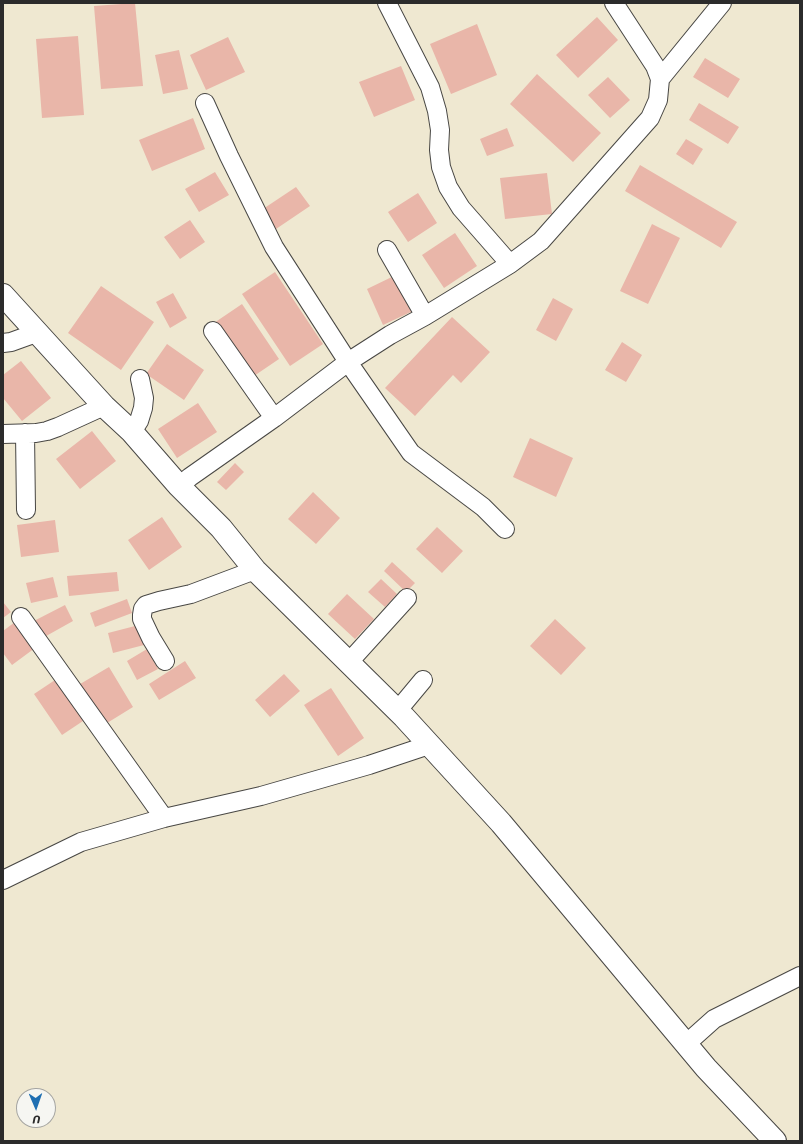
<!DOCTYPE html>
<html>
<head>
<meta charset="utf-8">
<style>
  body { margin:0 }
  #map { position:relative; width:803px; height:1144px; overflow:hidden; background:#efe8d1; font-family:Sriracha,sans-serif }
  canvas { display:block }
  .frame { position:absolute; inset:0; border:4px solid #2b2b2b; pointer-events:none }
  .north { position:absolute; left:16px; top:1088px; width:40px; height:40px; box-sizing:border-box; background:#f6f6f2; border:1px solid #a5a5a2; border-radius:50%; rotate:178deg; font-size:11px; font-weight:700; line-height:16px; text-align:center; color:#2b2b2b }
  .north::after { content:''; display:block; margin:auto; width:14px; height:18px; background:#1f6fb2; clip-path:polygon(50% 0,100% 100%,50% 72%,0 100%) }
</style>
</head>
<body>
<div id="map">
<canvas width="803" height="1144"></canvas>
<div class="frame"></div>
<div class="north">U</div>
</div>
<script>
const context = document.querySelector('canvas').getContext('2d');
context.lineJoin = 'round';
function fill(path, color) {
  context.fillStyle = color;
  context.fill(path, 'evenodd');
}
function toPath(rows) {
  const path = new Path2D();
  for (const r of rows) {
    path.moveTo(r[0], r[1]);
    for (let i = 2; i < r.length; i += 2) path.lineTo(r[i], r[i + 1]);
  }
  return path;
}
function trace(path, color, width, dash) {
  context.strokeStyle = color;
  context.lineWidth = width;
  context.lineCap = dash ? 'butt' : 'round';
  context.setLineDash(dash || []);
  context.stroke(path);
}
const building = toPath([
  [135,3,143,86,101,89,94,6],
  [597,17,618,40,578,78,556,55],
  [477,24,497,75,451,94,430,44],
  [78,36,84,115,42,118,36,39],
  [228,37,245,72,206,90,190,55],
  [179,50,188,89,163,94,155,55],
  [705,58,740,79,728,98,693,77],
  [401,66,415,100,374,117,359,82],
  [537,74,601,133,573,162,510,104],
  [608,77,630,100,610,118,588,95],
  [699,103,739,127,728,144,689,120],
  [193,118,205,149,152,171,139,140],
  [507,128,514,146,487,156,480,139],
  [686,139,703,149,693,165,676,154],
  [640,165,737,222,721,248,625,191],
  [215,172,229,195,199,212,185,189],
  [547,173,552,214,505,219,500,178],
  [296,187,310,206,276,229,263,209],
  [418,193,437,223,408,242,388,212],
  [190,220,205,242,180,259,164,237],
  [652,224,680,238,648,304,620,291],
  [455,233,477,266,444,288,422,255],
  [275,272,323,344,290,366,242,294],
  [398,274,415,310,383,325,367,289],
  [101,286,154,322,121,370,68,333],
  [173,293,187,318,170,328,156,302],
  [553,298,573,309,556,341,536,330],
  [242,304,279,359,251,378,214,323],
  [452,317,490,352,461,383,453,375,415,416,385,388],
  [622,342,642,355,626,382,605,370],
  [167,344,204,370,184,400,146,374],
  [21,361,51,398,22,421,3,398,3,375],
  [198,403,217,432,177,458,158,429],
  [92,431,116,461,80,489,56,459],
  [530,438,573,458,556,497,513,477],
  [235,463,244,472,226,490,217,482],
  [313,492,340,518,316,544,288,519],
  [162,517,182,547,149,570,128,540],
  [55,520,59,552,21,557,17,525],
  [437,527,463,551,442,573,416,549],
  [392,562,415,583,406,592,384,571],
  [117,572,119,591,69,596,67,576],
  [53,577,58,597,31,603,26,583],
  [381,579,397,594,385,607,368,592],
  [347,594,374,619,355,639,328,614],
  [127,599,132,613,95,627,90,613],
  [3,602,11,612,3,618],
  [65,605,73,621,39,640,30,623],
  [555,619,586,648,561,675,530,646],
  [15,622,35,648,12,665,3,653,3,631],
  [139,625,144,645,113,653,108,633],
  [147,649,158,669,137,680,127,661],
  [185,661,196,678,159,700,149,684],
  [109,667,133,707,99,728,75,687],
  [284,674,300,691,270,717,255,700],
  [58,678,86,719,62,735,34,694],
  [331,688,364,738,338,756,304,705]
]);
const minor = toPath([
  [387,3,430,87,437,111,440,130,439,150,441,167,448,187,461,208,510,264],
  [660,79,722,3],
  [205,103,229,156,274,247,348,362,411,453,483,507,505,529],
  [387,250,425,316],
  [213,331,274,418],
  [3,343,11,342,36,333],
  [132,432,139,421,143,408,144,398,140,379],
  [25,433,26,510],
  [3,434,36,433,47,431,58,427,104,406],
  [179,486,190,477,274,418,348,362,390,335,425,316,510,264,541,241,650,118,658,100,660,79,655,66,614,3],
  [21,617,164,818],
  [165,661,151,638,142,619,142,615,143,609,146,605,159,601,191,594,255,570],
  [349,662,407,598],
  [398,710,423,680],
  [3,880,81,842,164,818,261,796,369,765,429,745],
  [686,1044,714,1019,800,976]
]);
const tertiary = toPath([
  [3,295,104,406,132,432,179,486,221,528,255,570,404,717,501,823,706,1068,775,1141]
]);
fill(building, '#e9b6a9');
trace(minor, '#484744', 20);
trace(tertiary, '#484744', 24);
trace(minor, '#fff', 18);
trace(tertiary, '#fff', 22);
</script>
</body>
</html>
